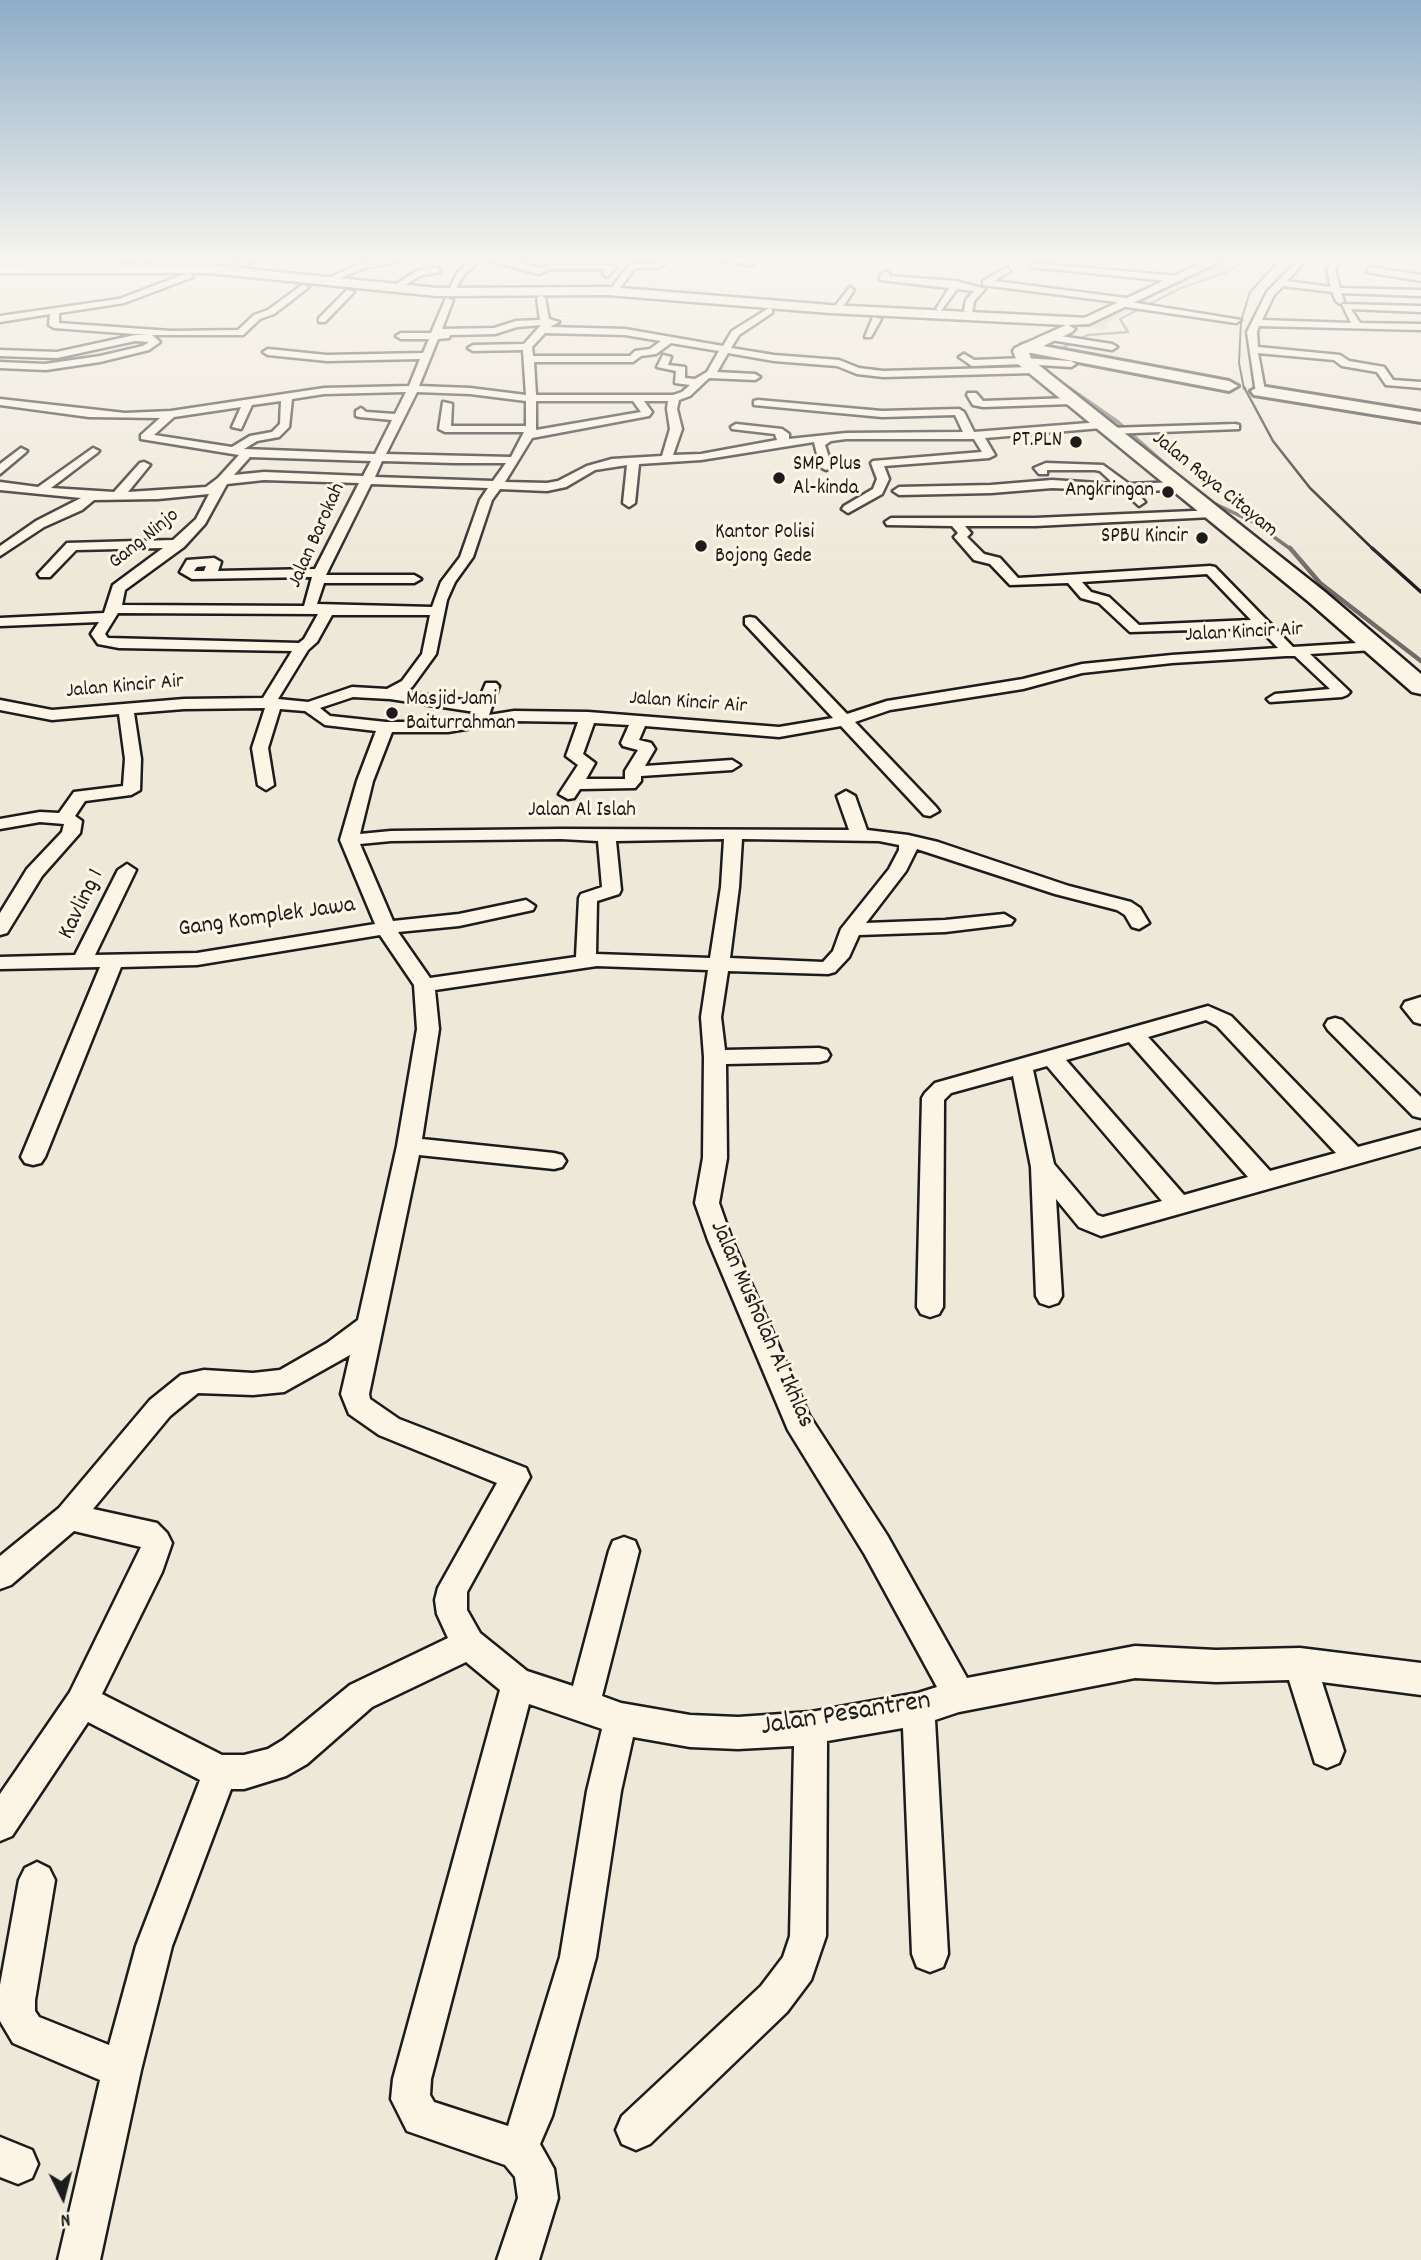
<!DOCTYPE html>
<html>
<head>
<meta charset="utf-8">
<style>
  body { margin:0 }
  #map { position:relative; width:1421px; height:2260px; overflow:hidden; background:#eee8d9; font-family:Dekko,sans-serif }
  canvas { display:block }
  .north { position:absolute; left:28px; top:2162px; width:70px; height:70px; -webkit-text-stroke:5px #fcf5e5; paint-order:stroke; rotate:174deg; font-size:19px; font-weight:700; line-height:28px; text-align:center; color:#1c1c1c }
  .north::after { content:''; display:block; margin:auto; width:24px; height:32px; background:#1c1c1c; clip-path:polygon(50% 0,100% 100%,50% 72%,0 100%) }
</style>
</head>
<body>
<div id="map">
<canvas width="1421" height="2260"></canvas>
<div class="north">N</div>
</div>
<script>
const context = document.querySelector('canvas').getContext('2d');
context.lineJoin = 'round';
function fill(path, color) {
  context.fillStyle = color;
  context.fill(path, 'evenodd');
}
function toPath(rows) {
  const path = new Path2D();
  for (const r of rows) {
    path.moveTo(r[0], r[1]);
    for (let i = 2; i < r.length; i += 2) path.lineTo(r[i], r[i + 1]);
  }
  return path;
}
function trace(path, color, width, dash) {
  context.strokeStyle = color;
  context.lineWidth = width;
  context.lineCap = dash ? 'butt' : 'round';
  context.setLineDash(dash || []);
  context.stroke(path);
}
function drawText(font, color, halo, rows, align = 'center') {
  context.font = font + ' Dekko,sans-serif';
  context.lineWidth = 6;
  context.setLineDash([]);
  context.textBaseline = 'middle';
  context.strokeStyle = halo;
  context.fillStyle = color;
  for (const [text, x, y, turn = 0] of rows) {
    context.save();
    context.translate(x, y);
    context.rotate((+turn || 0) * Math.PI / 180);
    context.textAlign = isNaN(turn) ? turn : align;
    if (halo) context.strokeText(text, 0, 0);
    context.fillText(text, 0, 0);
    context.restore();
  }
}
const green = toPath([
  [1220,260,1238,260,1214,274,1169,289,1105,324,1108,328,1101,330,1081,325]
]);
const streamFar2 = toPath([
  [1071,389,1053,376,1038,360,1088,335,1128,332,1120,319,1181,288,1227,272,1246,260]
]);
const streamFar1 = toPath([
  [1068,387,1118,422,1190,486],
  [1203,498,1253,522,1292,550]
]);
const stream = toPath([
  [1290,548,1320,583,1421,661]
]);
const minor = toPath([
  [123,260,147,260,148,261,144,263,123,260],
  [246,260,259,260,228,269,224,267,246,260],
  [386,260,405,260,364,268,335,280,331,277,359,264,386,260],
  [471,260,480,260,463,276,455,290,449,290,457,273,471,260],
  [485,260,513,260,539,268,548,265,612,265,616,267,607,277,603,274,606,269,549,269,539,274,485,260],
  [660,260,669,260,659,268,635,268,619,289,612,287,630,264,654,264,660,260],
  [714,260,744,260,755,263,751,265,714,260],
  [1298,260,1306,260,1287,281,1331,287,1327,270,1332,260,1340,260,1335,270,1340,288,1421,290,1421,296,1341,293,1344,301,1340,304,1336,301,1332,292,1283,286,1274,295,1262,320,1351,323,1342,304,1421,306,1421,312,1351,309,1360,323,1421,324,1421,330,1259,326,1257,332,1258,347,1340,355,1349,361,1384,367,1393,380,1421,382,1421,388,1386,385,1377,372,1342,366,1334,360,1258,353,1265,391,1256,393,1247,332,1267,292,1298,260],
  [30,261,114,261,118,263,111,267,27,265,30,261],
  [1034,263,1178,276,1182,279,1178,282,1031,267,1034,263],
  [437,267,440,272,422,275,403,286,396,284,417,271,437,267],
  [1007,267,1010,271,994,281,1126,298,1130,302,1241,320,1236,323,1120,306,1116,302,983,285,983,281,1007,267],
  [1370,267,1421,275,1421,281,1367,272,1370,267],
  [886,271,890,274,889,276,956,281,985,289,974,301,972,313,964,311,966,300,974,291,957,289,940,312,936,309,949,288,880,280,880,276,886,271],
  [190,272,193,277,124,303,59,313,59,323,171,331,238,330,254,315,268,310,302,285,309,287,274,314,260,319,243,335,152,335,160,342,149,350,100,362,46,370,0,368,0,362,45,364,100,356,143,346,149,342,135,341,57,358,0,356,0,350,57,352,135,335,148,335,54,328,49,325,50,314,0,322,0,316,119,299,190,272],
  [850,287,854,290,844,305,837,307,836,305,850,287],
  [347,290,354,292,325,322,319,322,319,318,347,290],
  [541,295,545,298,549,319,559,322,550,327,625,329,723,346,732,331,769,308,772,309,772,313,739,335,731,348,774,355,839,360,859,368,883,371,1033,367,1038,370,1033,373,883,377,857,374,837,366,774,361,728,353,717,372,755,374,760,377,755,380,709,378,690,396,679,400,677,409,682,429,673,455,701,454,777,440,775,434,732,429,731,427,736,424,782,429,789,434,789,439,846,433,963,432,955,415,882,417,754,405,754,401,758,400,882,411,959,409,964,412,974,432,1101,422,1106,425,1101,428,985,438,995,455,989,458,884,466,889,479,882,494,848,513,842,509,844,506,873,489,877,479,871,463,873,461,982,452,974,439,846,439,831,441,825,445,832,467,826,470,820,467,814,442,701,460,639,464,635,503,629,507,623,503,627,465,595,470,566,487,547,491,500,489,492,500,473,557,455,582,447,600,436,654,412,687,405,692,478,702,486,683,496,683,499,686,489,715,514,711,588,712,779,727,833,718,745,624,745,618,750,617,755,618,847,714,887,701,1023,679,1082,664,1172,655,1278,648,1259,628,1130,632,1099,603,1081,598,1068,583,1010,585,990,564,974,560,954,537,958,533,952,526,887,525,885,522,891,518,1035,518,1216,510,1216,516,1212,517,1035,526,965,526,971,533,967,537,984,554,1000,558,1018,578,1210,566,1215,567,1293,647,1373,642,1380,646,1373,650,1310,654,1347,689,1350,692,1347,695,1342,697,1270,702,1267,699,1275,694,1330,689,1295,656,1286,656,1172,663,1082,673,1023,689,890,710,855,722,936,807,939,811,930,816,924,815,841,726,779,737,645,726,639,740,651,743,655,749,645,766,732,760,740,765,732,770,641,776,641,781,635,788,580,789,574,798,568,799,559,794,578,765,566,756,578,722,514,721,448,732,392,732,373,781,360,834,391,831,561,829,849,830,837,796,846,791,855,796,867,830,908,835,938,842,1069,886,1131,902,1140,908,1149,923,1139,929,1132,927,1125,915,1117,910,1055,894,917,849,906,871,866,923,945,920,1004,914,1014,920,1011,924,945,932,859,935,849,957,835,972,828,974,728,971,721,1017,725,1050,819,1048,827,1050,830,1055,827,1060,819,1062,726,1064,727,1158,719,1203,732,1240,809,1415,887,1535,967,1678,1135,1646,1216,1650,1300,1648,1421,1663,1421,1695,1322,1682,1344,1751,1339,1763,1327,1768,1315,1763,1289,1680,1216,1682,1135,1678,959,1712,935,1720,948,1954,943,1967,930,1972,917,1967,912,1954,903,1728,827,1741,826,1936,811,1980,787,2012,650,2144,636,2150,622,2144,616,2130,622,2116,761,1986,783,1957,790,1936,794,1746,738,1749,690,1747,633,1737,621,1791,596,1957,552,2116,540,2144,554,2169,558,2198,539,2260,497,2260,518,2198,515,2177,505,2165,407,2131,391,2099,393,2079,500,1690,466,1662,372,1707,307,1764,286,1776,244,1789,231,1789,172,1946,141,2070,100,2260,58,2260,100,2080,13,2043,0,2021,0,1985,19,1880,25,1868,37,1862,49,1868,55,1880,35,2000,35,2011,39,2017,109,2045,136,1946,200,1780,88,1722,12,1836,0,1841,0,1794,70,1692,141,1547,74,1531,11,1585,0,1589,0,1556,59,1508,150,1400,181,1375,204,1370,253,1373,280,1370,327,1343,358,1320,397,1146,417,1029,414,985,380,935,197,965,121,967,45,1157,41,1163,33,1165,25,1163,21,1157,100,967,0,969,0,957,75,955,118,870,127,864,136,870,95,955,197,953,375,924,340,840,357,781,376,731,325,725,305,711,280,709,268,748,274,785,266,790,258,785,252,748,265,708,184,709,134,713,141,759,140,790,131,795,85,801,75,816,82,821,80,833,42,876,7,933,0,935,0,913,27,869,62,832,64,824,40,822,0,829,0,819,40,812,59,813,74,792,123,786,125,759,119,714,52,720,0,710,0,700,52,710,184,699,263,698,292,651,119,648,98,644,91,634,99,622,0,626,0,618,104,613,113,585,163,548,76,550,50,577,40,577,38,574,67,543,173,540,196,519,209,494,158,499,94,500,82,510,44,527,0,556,0,546,36,521,81,498,0,490,0,482,38,487,93,448,99,451,97,453,51,488,114,492,140,463,144,462,150,465,128,492,206,487,218,478,239,455,141,439,141,435,160,418,89,417,0,405,0,399,125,413,171,411,324,388,409,386,420,359,327,361,268,355,263,352,268,349,327,355,423,353,429,339,401,339,396,336,401,333,431,333,446,298,453,300,442,329,494,328,516,321,540,320,537,298,541,295],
  [541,325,524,344,473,345,468,348,473,351,523,350,526,395,470,388,419,386,438,339,449,338,450,335,495,334,517,327,541,325],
  [545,333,625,335,661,341,650,349,635,351,630,356,533,356,532,347,545,333],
  [671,343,719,351,707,372,695,379,685,378,685,367,668,365,671,357,663,355,657,367,676,371,675,383,690,385,682,392,673,395,536,395,534,362,633,362,641,356,656,354,671,343],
  [406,392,395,414,366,412,361,408,356,411,356,416,360,417,392,420,375,454,244,449,257,441,279,437,289,427,292,399,324,394,406,392],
  [417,392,470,394,526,401,526,426,451,426,452,404,443,402,439,429,445,432,524,432,511,457,386,454,417,392],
  [281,401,280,424,272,432,250,436,232,447,154,435,174,417,241,407,232,427,241,429,252,405,281,401],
  [536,401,633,401,641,412,536,430,536,401],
  [644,401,668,401,667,409,670,429,662,456,612,459,587,466,558,481,547,483,505,482,532,438,649,416,652,412,644,401],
  [250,457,371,461,363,476,264,472,234,475,250,457],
  [382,461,455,463,506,463,493,481,375,477,382,461],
  [264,480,359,483,315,569,218,571,221,562,214,558,187,560,180,572,192,579,312,577,304,606,122,605,125,590,184,547,205,524,227,484,264,480],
  [371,484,488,488,480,500,460,557,441,582,432,607,317,604,324,583,414,583,421,579,414,575,326,575,371,484],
  [206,566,204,571,194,571,197,567,206,566],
  [1207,574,1251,620,1139,625,1109,597,1091,592,1082,582,1207,574],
  [118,613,318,614,304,639,299,643,108,638,105,634,118,613],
  [332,615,430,615,422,654,402,681,387,689,352,687,308,702,278,699,308,650,317,642,332,615],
  [353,697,390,699,475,712,472,718,448,722,386,722,330,716,320,708,353,697],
  [594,723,629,725,621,743,623,746,638,750,625,771,625,779,586,779,595,763,583,754,594,723],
  [561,839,598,841,602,887,581,894,579,898,576,957,430,978,398,932,459,926,533,910,535,906,526,900,459,914,393,921,360,844,391,841,561,839],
  [724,839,721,887,710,958,596,954,597,901,619,894,621,890,616,841,724,839],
  [742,839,879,841,899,845,899,850,889,869,841,929,833,951,823,962,730,958,739,887,742,839],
  [597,966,708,970,701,1017,704,1057,703,1158,695,1203,708,1240,788,1430,865,1555,937,1687,918,1693,811,1712,738,1717,690,1715,621,1703,602,1696,639,1551,635,1541,624,1537,613,1541,609,1551,573,1686,527,1671,480,1633,467,1610,467,1592,530,1477,526,1468,399,1419,370,1399,369,1394,419,1155,554,1169,562,1167,566,1161,562,1155,554,1153,422,1139,439,1029,435,990,597,966],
  [350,1355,341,1394,349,1414,379,1435,497,1483,438,1588,435,1600,437,1614,448,1638,350,1685,283,1740,268,1749,244,1755,222,1755,102,1694,162,1572,172,1543,167,1533,157,1523,93,1509,170,1416,198,1393,253,1395,284,1392,350,1355],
  [529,1704,602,1729,587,1791,560,1957,508,2126,434,2102,430,2095,431,2079,529,1704],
  [873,317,881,319,871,337,865,337,873,317],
  [1048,334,1112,344,1117,347,1112,350,1045,339,1043,337,1048,334],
  [964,354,974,360,1024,358,1071,361,1076,364,1071,367,1024,364,972,366,959,357,964,354],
  [968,393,976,393,983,401,1071,398,1076,401,1071,404,983,407,973,405,967,395,968,393],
  [1235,424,1239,425,1239,429,1109,434,1103,431,1109,428,1235,424],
  [21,448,27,451,25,453,0,474,0,464,21,448],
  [1046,463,1103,465,1129,484,1177,482,1183,486,1177,490,1136,491,1145,502,1139,506,1123,491,1052,488,991,493,899,495,893,491,899,487,991,485,1052,480,1114,484,1100,471,1095,470,1047,470,1047,474,1039,474,1034,468,1046,463],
  [1421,997,1421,1024,1414,1022,1402,1007,1405,1002,1421,997],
  [1208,1006,1231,1016,1358,1147,1421,1130,1421,1146,1101,1236,1079,1227,1056,1199,1062,1296,1058,1303,1049,1306,1040,1303,1036,1296,1031,1167,1013,1076,951,1093,944,1100,943,1307,939,1314,930,1317,921,1314,917,1307,922,1098,925,1093,935,1083,1208,1006],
  [1206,1020,1217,1026,1336,1153,1270,1171,1148,1037,1206,1020],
  [1129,1042,1248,1177,1184,1195,1066,1060,1129,1042],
  [1047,1066,1162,1201,1103,1217,1097,1215,1054,1164,1033,1070,1047,1066],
  [1335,1018,1342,1020,1421,1097,1421,1118,1413,1116,1328,1030,1325,1025,1328,1020,1335,1018],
  [0,2137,32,2150,38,2164,32,2178,18,2184,0,2177,0,2137]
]);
const secondary = toPath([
  [1208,260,1223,260,1089,324,1079,324,1078,321,1208,260]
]);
const primary = toPath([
  [0,265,209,265,437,288,608,287,830,305,1089,318,1091,321,1089,324,1068,325,1075,329,1072,332,1029,353,1031,359,1325,592,1421,674,1421,694,1412,692,1309,602,1018,364,1013,351,1015,348,1066,325,830,313,608,295,437,296,209,273,0,273,0,265]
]);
const trunk = toPath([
  [1027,343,1229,381,1238,386,1229,391,1021,351,1019,348,1021,345,1027,343],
  [1260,386,1421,412,1421,422,1254,395,1251,391,1260,386]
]);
const railFar2 = toPath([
  [1244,389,1239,363,1241,321,1250,292,1279,260]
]);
const railFar1 = toPath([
  [1244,387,1273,441,1310,488,1374,550]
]);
const rail = toPath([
  [1372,548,1421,592]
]);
const markers = [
  [1076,442,7,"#1c1c1c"],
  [779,478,7,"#1c1c1c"],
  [1168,492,7,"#1c1c1c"],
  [1202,538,7,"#1c1c1c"],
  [701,546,7,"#1c1c1c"],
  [392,713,7,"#1c1c1c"]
];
const farPoinames = [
  ["PT.PLN",1062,442],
  ["SMP Plus",793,466,"left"],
  ["Al-kinda",793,490,"left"],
  ["Angkringan",1154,492],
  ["Kantor Polisi",715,534,"left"],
  ["Bojong Gede",715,558,"left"],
  ["SPBU Kincir",1188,538],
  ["Masjid Jami",406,701,"left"],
  ["Baiturrahman",406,725,"left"]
];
const farStreetnames = [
  ["Jalan Raya Citayam",1214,486,39],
  ["Jalan Barokah",318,536,-66],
  ["Gang Ninjo",145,540,-39],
  ["Jalan Kincir Air",1244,634,-3],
  ["Jalan Kincir Air",125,688,-5],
  ["Jalan Kincir Air",688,704,4],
  ["Jalan Al Islah",582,812]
];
const streetNames = [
  ["Kavling 1",83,905,-64],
  ["Gang Komplek Jawa",267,919,-8],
  ["Jalan Musholah Al Ikhlas",760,1325,66]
];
const nearStreetnames = [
  ["Jalan Pesantren",846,1716,-9]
];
fill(green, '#cfcabd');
trace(streamFar2, '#6f6c67', 2.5);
trace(streamFar1, '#6f6c67', 3.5);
trace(stream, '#6f6c67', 4.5);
trace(minor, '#1c1c1c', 5);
trace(secondary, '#1c1c1c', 5);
trace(primary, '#1c1c1c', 5);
trace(trunk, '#1c1c1c', 6);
fill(minor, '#fcf5e5');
fill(secondary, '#fcf5e5');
fill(primary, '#fcf5e5');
fill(trunk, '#fcf5e5');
trace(railFar2, '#1c1c1c', 2);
trace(railFar1, '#1c1c1c', 2.5);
trace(rail, '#1c1c1c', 3.5);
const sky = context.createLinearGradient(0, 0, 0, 576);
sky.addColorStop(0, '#8eadc8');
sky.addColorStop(0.45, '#f7f5ee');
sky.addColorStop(1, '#f7f5ee00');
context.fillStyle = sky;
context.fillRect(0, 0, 1421, 576);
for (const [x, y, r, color] of markers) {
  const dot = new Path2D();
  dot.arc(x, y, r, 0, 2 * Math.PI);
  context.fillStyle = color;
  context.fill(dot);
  trace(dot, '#fcf5e5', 2.5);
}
drawText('21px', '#1c1c1c', '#fcf5e5', farPoinames, 'right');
drawText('21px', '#1c1c1c', '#fcf5e5', farStreetnames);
drawText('24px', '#1c1c1c', '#fcf5e5', streetNames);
drawText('28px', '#1c1c1c', '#fcf5e5', nearStreetnames);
</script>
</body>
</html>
